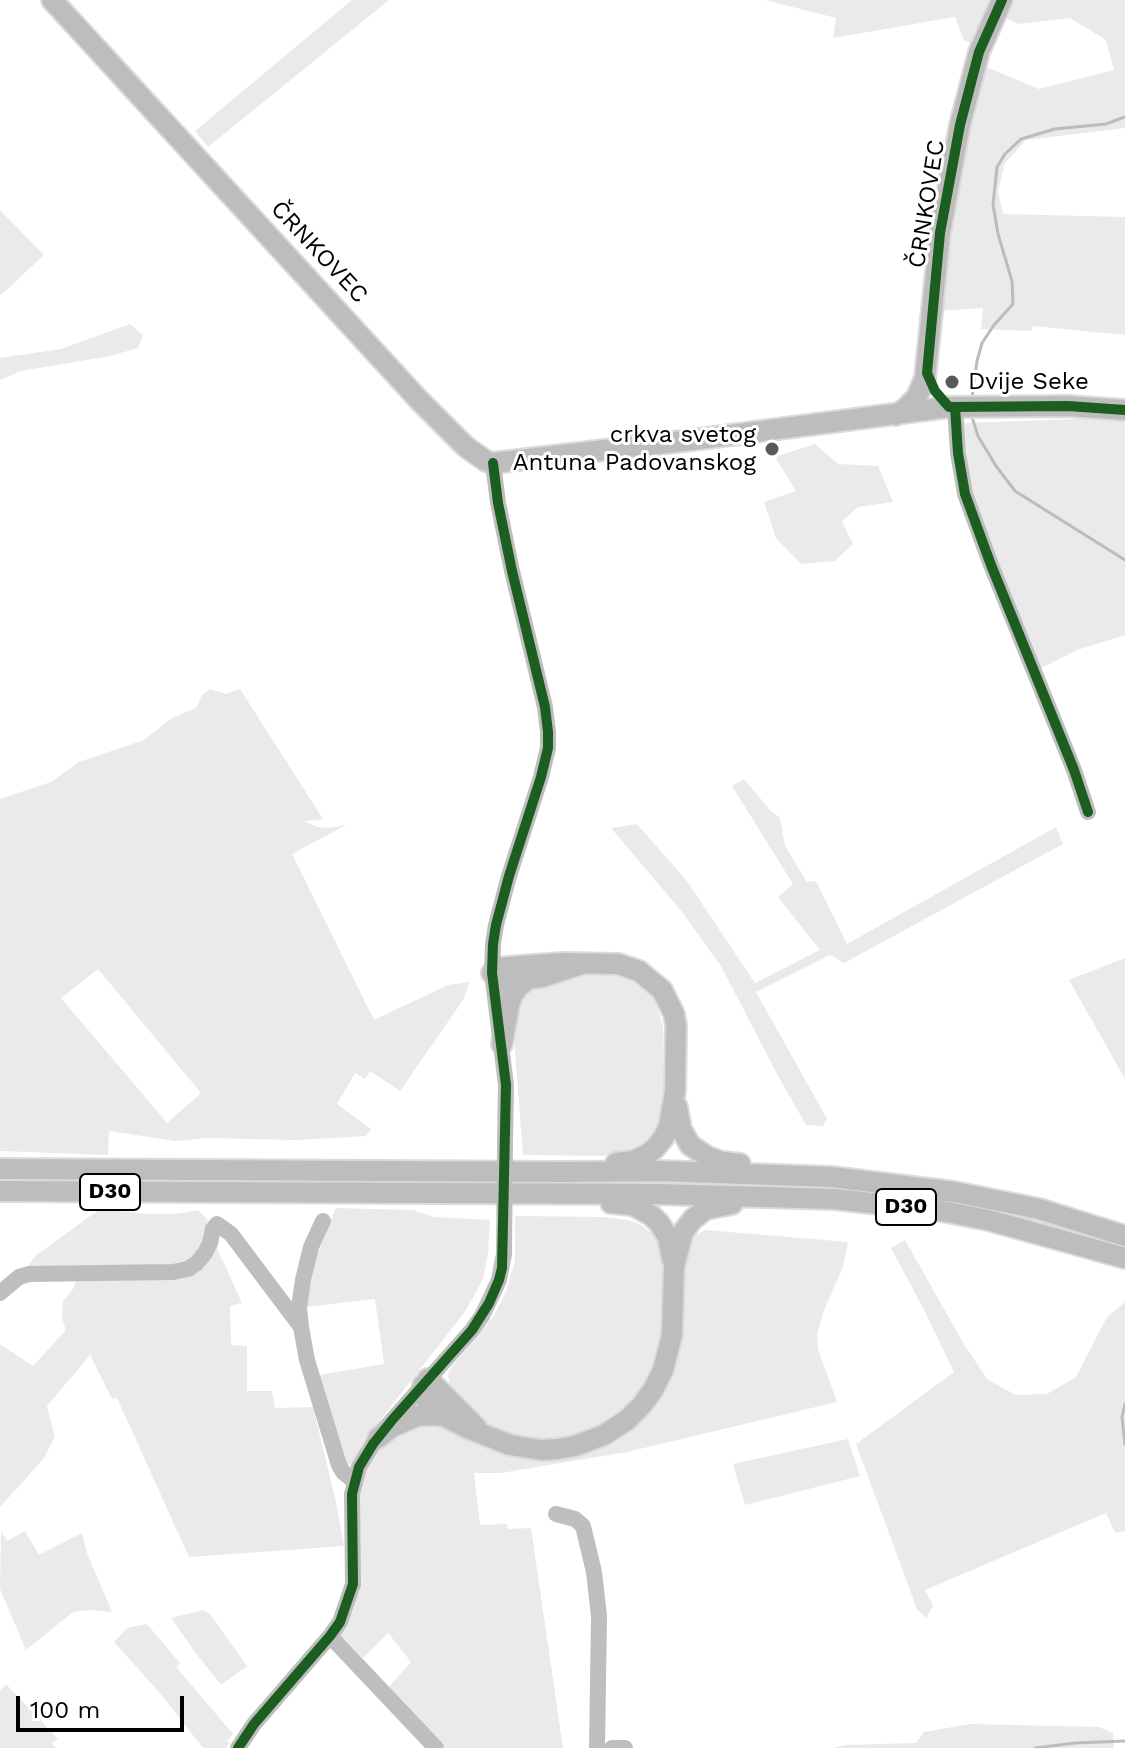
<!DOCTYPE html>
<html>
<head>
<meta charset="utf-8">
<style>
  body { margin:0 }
  #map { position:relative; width:1125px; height:1748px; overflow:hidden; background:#fff; font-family:"Work Sans",sans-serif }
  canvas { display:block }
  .scale { position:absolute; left:16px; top:1696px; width:168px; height:36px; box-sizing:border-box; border:4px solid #000; border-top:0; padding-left:10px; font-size:24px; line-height:28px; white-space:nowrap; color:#000; -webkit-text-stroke:6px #fff; paint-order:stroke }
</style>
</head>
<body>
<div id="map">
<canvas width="1125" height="1748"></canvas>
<div class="scale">100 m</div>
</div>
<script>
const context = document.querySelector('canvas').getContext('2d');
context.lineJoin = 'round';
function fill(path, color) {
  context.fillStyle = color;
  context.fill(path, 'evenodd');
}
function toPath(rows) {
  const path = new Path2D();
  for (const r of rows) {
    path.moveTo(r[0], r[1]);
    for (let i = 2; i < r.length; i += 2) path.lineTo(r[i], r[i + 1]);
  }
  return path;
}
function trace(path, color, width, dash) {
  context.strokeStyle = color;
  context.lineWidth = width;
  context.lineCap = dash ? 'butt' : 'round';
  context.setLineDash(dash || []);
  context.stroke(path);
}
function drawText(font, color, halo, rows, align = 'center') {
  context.font = font + ' "Work Sans",sans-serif';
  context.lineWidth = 6;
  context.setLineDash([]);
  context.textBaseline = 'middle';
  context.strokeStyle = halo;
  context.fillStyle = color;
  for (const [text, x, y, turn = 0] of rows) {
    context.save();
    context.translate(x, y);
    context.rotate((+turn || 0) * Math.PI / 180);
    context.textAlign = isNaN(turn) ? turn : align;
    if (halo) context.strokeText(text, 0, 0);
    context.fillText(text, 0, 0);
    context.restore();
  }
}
const green = toPath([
  [352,0,389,0,208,147,195,131],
  [765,0,990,0,972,44,964,40,955,17,833,38,836,18],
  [1007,0,1125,0,1125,128,1026,140,1005,163,998,191,1003,214,1125,217,1125,335,1033,326,1031,331,981,329,983,308,935,311,979,64,1039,89,1114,70,1106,40,1070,18,1018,24,999,14],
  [0,210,44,255,0,296],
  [130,324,143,335,138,348,110,356,21,371,0,380,0,358,61,349],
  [1108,418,1125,421,1125,635,1077,650,1039,669,983,528,969,481,964,423],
  [815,444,838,464,878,466,893,502,858,507,842,521,853,544,835,561,801,564,776,538,764,502,796,491,775,457],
  [210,689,226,694,240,689,323,819,304,821,318,827,328,828,346,825,292,854,374,1020,448,985,470,982,463,1000,400,1091,370,1071,365,1079,355,1073,337,1104,371,1129,366,1136,297,1140,207,1138,175,1141,109,1131,108,1155,0,1151,0,799,51,782,79,762,144,740,172,718,196,708,202,695],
  [98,969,201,1093,167,1123,61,998],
  [744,779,771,811,780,818,785,846,807,882,816,881,847,944,1056,827,1063,844,844,963,830,955,756,992,827,1119,823,1126,806,1125,776,1072,721,966,682,912,611,828,637,824,687,881,755,983,820,950,778,897,793,884,732,786],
  [1125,958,1125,1079,1069,980],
  [587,971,609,971,625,975,642,984,653,994,663,1026,664,1095,658,1125,642,1145,631,1152,602,1156,523,1155,513,1025,521,994,532,985],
  [336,1208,413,1210,434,1217,490,1220,488,1254,483,1279,474,1296,464,1313,385,1414,353,1464,349,1465,346,1463,319,1375,384,1364,375,1299,306,1307,316,1258],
  [100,1209,148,1214,175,1214,198,1210,208,1220,204,1244,189,1264,26,1269,35,1256],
  [515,1216,604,1217,628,1220,641,1225,650,1232,654,1233,660,1231,668,1259,661,1357,636,1401,606,1425,568,1439,535,1440,507,1434,474,1415,450,1390,448,1374,450,1369,493,1317,506,1292,515,1260],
  [705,1230,848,1242,843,1267,824,1310,817,1335,818,1349,837,1402,627,1452,501,1473,474,1473,480,1525,507,1524,508,1529,531,1528,563,1748,445,1748,388,1688,411,1662,388,1633,363,1658,339,1634,352,1612,361,1581,357,1501,365,1470,381,1447,389,1437,425,1420,533,1456,643,1415,680,1276,688,1232,694,1236],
  [905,1240,965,1346,988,1380,1016,1395,1047,1394,1076,1377,1107,1317,1125,1302,1125,1531,1115,1533,1106,1513,925,1590,933,1606,926,1618,917,1609,856,1444,954,1372,924,1310,891,1248],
  [216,1246,242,1303,230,1306,231,1345,247,1346,247,1391,272,1391,275,1408,313,1407,336,1502,344,1546,189,1557,117,1398,112,1399,90,1355,47,1406,55,1437,44,1458,0,1507,0,1344,33,1366,66,1330,62,1319,63,1301,73,1289,76,1280,187,1276,197,1273,205,1267],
  [848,1439,860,1476,745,1505,733,1464],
  [1,1531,7,1541,25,1531,39,1555,82,1533,87,1553,112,1612,90,1610,73,1612,26,1650,0,1589],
  [203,1610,210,1614,247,1666,221,1685,195,1652,171,1618],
  [147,1624,180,1663,176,1667,233,1734,227,1741,230,1743,226,1748,203,1748,159,1692,114,1642,127,1628],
  [6,1684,58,1739,52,1743,56,1748,0,1748,0,1690],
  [970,1724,1099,1727,1113,1733,1114,1748,832,1748,846,1745,916,1743,924,1732]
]);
const stream = toPath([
  [972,398,977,361,982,343,994,325,1013,304,1012,281,998,234,993,204,997,167,1005,154,1021,139,1055,129,1106,124,1125,117],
  [971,414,978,436,996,466,1015,491,1125,560],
  [1125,1404,1122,1417,1125,1444],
  [1035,1748,1075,1743,1125,1741]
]);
const minor = toPath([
  [955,407,958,453,965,494,991,565,1074,770,1088,812],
  [493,463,498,503,512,571,545,707,548,732,548,748,541,777,509,876,496,925,493,944,492,973,506,1085,505,1142],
  [323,1221,311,1247,303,1280,299,1308,301,1327,307,1360,339,1465,343,1472,354,1481],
  [0,1293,19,1277,29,1274,173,1272,188,1269,197,1263,205,1253,210,1243,213,1229,217,1224,231,1234,301,1327],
  [556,1514,575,1519,583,1526,594,1572,599,1616,597,1748],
  [330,1636,436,1748],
  [238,1748,254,1724,330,1636,340,1622,353,1584,352,1494,359,1467,373,1444,393,1419,472,1330,482,1316,499,1280,504,1254],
  [612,1748,625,1748]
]);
const major = toPath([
  [52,0,419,400,466,447,486,461,493,463,692,440,949,407,1068,406,1125,410],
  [896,415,905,409,917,397,925,378,940,233,960,125,979,52,1002,0],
  [582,964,542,977,517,981,502,980,492,973,500,968,519,966,564,963,618,964,639,971,662,990,674,1014,676,1026,675,1092,669,1126,664,1137,656,1147,648,1154,633,1161,616,1163],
  [502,1044,509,1006,512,996,518,987,527,980],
  [677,1107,681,1129,690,1145,708,1157,722,1162,740,1164],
  [0,1169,565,1172,659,1171,831,1177,954,1192,1039,1209,1125,1236],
  [0,1191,656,1194,835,1199,942,1211,988,1220,1125,1258],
  [611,1203,632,1205,651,1215,659,1223,668,1237,672,1259],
  [428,1379,476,1427],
  [423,1385,423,1391,428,1403,444,1416,467,1428,510,1445,541,1450,558,1449,575,1446,604,1435,627,1420,642,1405,653,1390,663,1370,672,1335,674,1267,683,1232,693,1219,706,1209,732,1204],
  [378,1438,392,1427,417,1416,432,1415,444,1416]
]);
const minorBridge = toPath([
  [504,1254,505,1142]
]);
const cycleway = toPath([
  [1002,0,979,52,960,125,940,233,927,373,935,391,949,407,1068,406,1125,410],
  [955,407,958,453,965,494,991,565,1074,770,1088,812],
  [238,1748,254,1724,330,1636,340,1622,353,1584,352,1494,359,1467,373,1444,393,1419,472,1330,489,1303,499,1280,502,1268,506,1085,492,973,493,944,496,925,509,876,541,777,548,748,548,732,545,707,512,571,498,503,493,463]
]);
const markers = [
  [952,382,8,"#595959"],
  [772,449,8,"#595959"]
];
const shields = [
  [110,1192,60],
  [906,1207,60]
];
const shieldNames = [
  ["D30",110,1192],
  ["D30",906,1207]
];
const streetNames = [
  ["ČRNKOVEC",927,204,-81],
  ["ČRNKOVEC",319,252,47]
];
const poiNames = [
  ["Dvije Seke",968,382],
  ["crkva svetog",756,435,"right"],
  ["Antuna Padovanskog",756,463,"right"]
];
fill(green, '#eaeaea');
trace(stream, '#bcbcbc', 3);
trace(major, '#dbdbdb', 24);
trace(minor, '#bebebe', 16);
trace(major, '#bdbdbd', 20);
trace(minorBridge, '#bebebe', 16);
trace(cycleway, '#1b5e20', 10);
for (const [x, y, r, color] of markers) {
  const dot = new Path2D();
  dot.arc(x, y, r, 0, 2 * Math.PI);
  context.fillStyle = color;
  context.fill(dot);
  trace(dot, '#fff', 3);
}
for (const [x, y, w] of shields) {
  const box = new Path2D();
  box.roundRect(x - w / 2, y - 18, w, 36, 6);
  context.fillStyle = '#fff';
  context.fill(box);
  trace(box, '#000', 2);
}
drawText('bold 22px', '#000', null, shieldNames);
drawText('24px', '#000', '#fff', streetNames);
drawText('24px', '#000', '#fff', poiNames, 'left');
</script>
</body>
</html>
